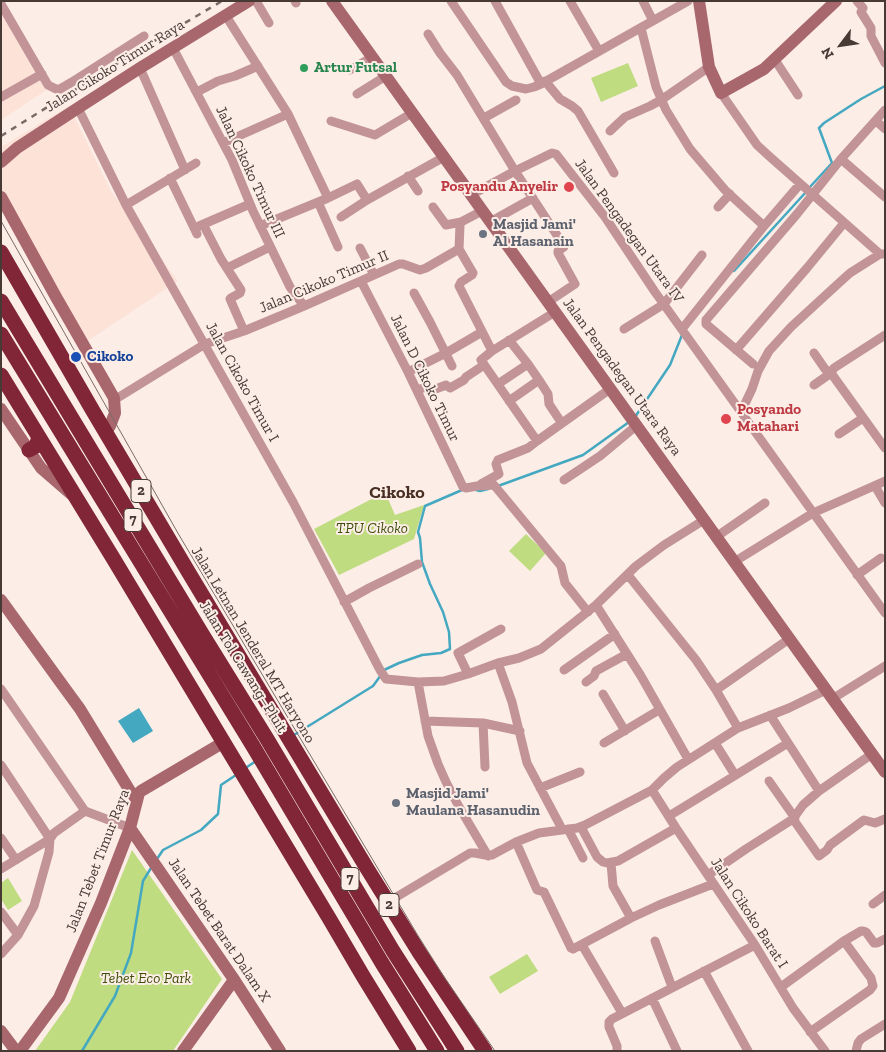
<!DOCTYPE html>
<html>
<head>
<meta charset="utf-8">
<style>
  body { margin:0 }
  #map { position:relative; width:886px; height:1052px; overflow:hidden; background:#fcede7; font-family:"Zilla Slab",serif }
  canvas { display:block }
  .frame { position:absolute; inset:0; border:2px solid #473934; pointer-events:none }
  .north { position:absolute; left:816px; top:20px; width:50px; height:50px; -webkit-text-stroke:4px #fcede7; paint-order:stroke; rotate:239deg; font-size:14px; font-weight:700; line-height:20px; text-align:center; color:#473934 }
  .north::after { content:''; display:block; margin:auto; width:18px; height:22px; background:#473934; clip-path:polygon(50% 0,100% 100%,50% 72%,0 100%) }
</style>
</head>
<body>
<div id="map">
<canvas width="886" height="1052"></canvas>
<div class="frame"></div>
<div class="north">N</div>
</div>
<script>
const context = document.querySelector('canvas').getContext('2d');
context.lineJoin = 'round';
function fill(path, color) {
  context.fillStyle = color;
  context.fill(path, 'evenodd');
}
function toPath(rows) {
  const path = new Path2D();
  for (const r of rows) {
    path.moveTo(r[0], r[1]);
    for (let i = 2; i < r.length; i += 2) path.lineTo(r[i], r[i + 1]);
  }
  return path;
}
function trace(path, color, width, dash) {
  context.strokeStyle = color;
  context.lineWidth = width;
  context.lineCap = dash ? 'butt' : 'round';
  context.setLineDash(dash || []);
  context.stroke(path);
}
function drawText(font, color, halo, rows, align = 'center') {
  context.font = font + ' "Zilla Slab",serif';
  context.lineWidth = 4;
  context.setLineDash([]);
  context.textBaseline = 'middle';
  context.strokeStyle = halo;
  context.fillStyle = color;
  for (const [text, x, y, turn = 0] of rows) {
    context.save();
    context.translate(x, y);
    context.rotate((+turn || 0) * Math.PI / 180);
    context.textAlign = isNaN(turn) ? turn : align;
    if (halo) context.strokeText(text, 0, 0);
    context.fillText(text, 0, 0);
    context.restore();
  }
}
const built = toPath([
  [1,1,51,87,1,120],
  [69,106,111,191,178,281,86,342,1,194,1,147]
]);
const green = toPath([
  [628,63,638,86,601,102,591,78],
  [385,492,395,515,424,505,414,539,339,575,314,529],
  [526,534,546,553,530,571,509,551],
  [132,850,222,979,173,1051,35,1051,70,1002],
  [8,878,22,901,8,910,1,899,1,883],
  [527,954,538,971,500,994,489,977]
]);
const water = toPath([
  [139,708,153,731,133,743,118,721]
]);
const stream = toPath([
  [809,188,832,163,819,128,824,123,861,99,885,86],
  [734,271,806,192],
  [635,417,670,365,682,335],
  [498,486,583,455,629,422],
  [476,490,480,491,488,489],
  [384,670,399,663,422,655,441,653,450,649,449,632,443,612,430,584,422,562,420,538,418,532,425,506,462,490],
  [294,735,373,686,381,675],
  [244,769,256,761],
  [157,859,163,850,201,830,218,814,221,785,236,775],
  [82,1051,115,996,131,953,143,881,151,868]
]);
const street = toPath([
  [256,1,269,23],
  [295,1,296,3],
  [451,1,506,82,512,86,526,89,534,87,541,84,688,1],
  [495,1,541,84],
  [570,1,599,51],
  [643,1,653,21],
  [857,1,863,8,861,12,871,28,871,36,885,63],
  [1,4,48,85,56,89,60,89,72,82,144,36],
  [226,16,288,114,328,198,260,226],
  [641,28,656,87,666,110,690,149,725,190,764,226],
  [428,34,440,53,457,75,515,171,564,246,564,247,558,251,558,253,575,284,548,302],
  [173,48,232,160,253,211,290,287,304,306],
  [775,60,798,95],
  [140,68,185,170],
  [350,70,372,57],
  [545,81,560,99,572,106,578,111,614,173],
  [197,92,218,81,235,76,258,66],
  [721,93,757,145,769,156,880,254,885,254],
  [357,94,386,76],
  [1,97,42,74],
  [78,108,126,205,293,502,380,670,386,679,418,682,444,681,468,674,498,663,519,658,541,649,596,605,636,566,664,545,704,520],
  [484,118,516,100],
  [331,121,375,135,412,113],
  [876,121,885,129],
  [610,131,625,117,650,106,661,100,709,67],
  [223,143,288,114],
  [841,159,885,197],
  [408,176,418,191],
  [170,178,197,234],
  [471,195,515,171,552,153,556,154,605,217,655,292,885,613],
  [328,198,357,184,367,200,444,157],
  [318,202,338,247],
  [126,205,196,163],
  [433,207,446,225,461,222],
  [718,207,730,194],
  [341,217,367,200],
  [490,222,533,198],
  [203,224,221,259,241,290,240,293,231,298,230,299,244,331],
  [199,226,250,204],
  [360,248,374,275],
  [459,249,473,273,472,275,461,282,459,286,492,351],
  [227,268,270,247],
  [361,281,408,372,463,487,466,488,477,486,494,485,561,566,565,583,588,612],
  [414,293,430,322,452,366],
  [555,312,492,351,481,360,537,441,610,389],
  [624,329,664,304,702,255],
  [682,329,764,226,800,184],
  [885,335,834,368,831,373,885,448],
  [509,340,528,364,539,380,548,394,549,404,561,422],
  [736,350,807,268,844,223],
  [814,353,825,369,831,373,814,385],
  [753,364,706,324,706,320,797,214,841,159,885,110],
  [408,372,446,353,482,332],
  [498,384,528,364],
  [417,390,426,387,433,390,446,385,450,388,464,380,466,377,484,365],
  [114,398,119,397,205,344,244,331,304,306,399,264,403,264,420,270,426,268,459,249,460,225,461,222,482,211],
  [509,401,539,380],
  [741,412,752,389,758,371,769,351,791,327,840,282,850,273,880,254],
  [839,434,863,418],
  [564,480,600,456,636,426],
  [481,484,499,474,496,464,498,460,528,448,537,441],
  [875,486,885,503],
  [716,537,765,503],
  [734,562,813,513,885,481],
  [628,575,696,660,716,690,738,728],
  [857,575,881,558],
  [344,602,369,588,418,564],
  [596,605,641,676,688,759],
  [498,663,512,702,527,763,562,829],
  [564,670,615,634],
  [468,674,458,653,501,629],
  [418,682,428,736,438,764,446,782,458,805,488,856],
  [586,682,594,676,596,671,627,654],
  [1,689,85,811,130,828],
  [716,690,789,639],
  [603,694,625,731],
  [832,699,885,666],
  [770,715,819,791],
  [425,721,483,723,520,731],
  [483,723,485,767],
  [604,743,659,710],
  [715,743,735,775],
  [1,765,50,839,49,852,34,906,18,935,1,954],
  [769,781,795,818],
  [540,788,580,772],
  [652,790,676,828,755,945,793,1008,825,1051],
  [669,816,788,743],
  [793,819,819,856,827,850,830,845,864,820,875,823,885,819],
  [581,827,597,857,603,862,607,863,618,861,676,828],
  [568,829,583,858],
  [1,838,16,860],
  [516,842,537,890,544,892,571,948,573,949,631,918,659,905,713,884],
  [611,863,613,886,631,918],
  [1,869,50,839,54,833,85,811],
  [708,875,746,849,793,819,803,805,819,791,872,754],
  [388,902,470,853,475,853,485,855,492,855,516,842,539,833,577,828,585,825,652,790,664,778,677,767,738,728,789,708,826,690],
  [873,904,885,895],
  [1,912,18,935],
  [655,941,672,987],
  [582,945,622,1013],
  [704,971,748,1051],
  [781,987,844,941,861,931,863,931,866,932,874,943,877,943,885,939],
  [652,998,677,1051],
  [810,1032,870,990,873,986,871,978,844,941],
  [617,1051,617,1046,609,1027,609,1022,612,1019,755,945],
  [856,1051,858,1043,861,1039,885,1024]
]);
const secondary = toPath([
  [332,1,885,772],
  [699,1,709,67,721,93,764,69,836,1],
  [1,162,17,148,78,108,140,68,249,1],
  [1,197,56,297,114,398,115,413,110,426,106,432],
  [1,409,41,468,71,494],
  [1,600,61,683,80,709,130,791,137,800],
  [130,828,235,981,280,1051],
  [1,1031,16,1051],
  [20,1051,59,998,101,903,130,828,139,793,141,791,224,742],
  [183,1051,231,984,235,981]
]);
const highway = toPath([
  [1,252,93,411,189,573,368,870,419,952,485,1051],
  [1,301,202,634,267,739,393,951,457,1051],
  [1,334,253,746,382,963,437,1051],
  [1,375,113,558,329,918,363,976,409,1051],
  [29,450,36,446,39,437]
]);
const tram = toPath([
  [1,221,179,535,417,934,444,977,495,1051]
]);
const rail = toPath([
  [1,136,134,53,222,1]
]);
const markers = [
  [304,68,5,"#2e9e5b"],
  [569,187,6,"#e0444e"],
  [483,234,5,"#6b7280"],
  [76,357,6,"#1a4fb4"],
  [726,419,6,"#e0444e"],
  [396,803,5,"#6b7280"]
];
const shields = [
  [141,491,20],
  [133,520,18],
  [350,879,18],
  [389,905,20]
];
const shieldNames = [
  ["2",141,491],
  ["7",133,520],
  ["7",350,879],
  ["2",389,905]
];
const streetNames = [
  ["Jalan Cikoko Timur Raya",115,66,-32],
  ["Jalan Cikoko Timur III",250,172,65],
  ["Jalan Pengadegan Utara IV",629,231,54],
  ["Jalan Cikoko Timur II",324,282,-23],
  ["Jalan Pengadegan Utara Raya",622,377,54],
  ["Jalan D Cikoko Timur",425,378,64],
  ["Jalan Cikoko Timur I",242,382,61],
  ["Jalan Letnan Jenderal MT Haryono",253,645,59],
  ["Jalan Tol Cawang–Pluit",243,667,58],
  ["Jalan Tebet Timur Raya",98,861,-69],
  ["Jalan Cikoko Barat I",749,913,57],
  ["Jalan Tebet Barat Dalam X",219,930,56]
];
const leisureNames = [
  ["Artur Futsal",314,68]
];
const healthNames = [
  ["Posyandu Anyelir",558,187],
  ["Posyando",737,410,"left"],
  ["Matahari",737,427,"left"]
];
const worshipNames = [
  ["Masjid Jami'",493,225],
  ["Al Hasanain",493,242],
  ["Masjid Jami'",406,794],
  ["Maulana Hasanudin",406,811]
];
const transitNames = [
  ["Cikoko",87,357]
];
const parkNames = [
  ["TPU Cikoko",372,529],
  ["Tebet Eco Park",146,979]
];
const quarterNames = [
  ["Cikoko",397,493]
];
fill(built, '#fde2d8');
fill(green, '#bfdc80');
fill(water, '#44a8c0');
trace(stream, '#44a8c0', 2.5);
trace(street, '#c29497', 9);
trace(secondary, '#a8676d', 12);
trace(highway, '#802636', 15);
trace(tram, '#796b66', 1);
trace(rail, '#796b66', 2.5, [6, 6]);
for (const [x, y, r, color] of markers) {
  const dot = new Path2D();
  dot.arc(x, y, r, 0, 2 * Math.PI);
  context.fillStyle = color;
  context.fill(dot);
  trace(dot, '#fcede7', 2);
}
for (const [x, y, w] of shields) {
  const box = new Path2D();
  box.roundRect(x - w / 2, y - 11.5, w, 23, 4);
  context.fillStyle = '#fcede7';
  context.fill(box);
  trace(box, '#473934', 1);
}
drawText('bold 14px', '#473934', null, shieldNames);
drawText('15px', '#473934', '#fcede7', streetNames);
drawText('bold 15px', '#27864d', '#fcede7', leisureNames, 'left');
drawText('bold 15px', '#be3a42', '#fcede7', healthNames, 'right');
drawText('bold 15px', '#5b616d', '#fcede7', worshipNames, 'left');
drawText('bold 15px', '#164399', '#fcede7', transitNames, 'left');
drawText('italic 15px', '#3e4f0a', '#fcede7', parkNames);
drawText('bold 18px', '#492e23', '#fcede7', quarterNames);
</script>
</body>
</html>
